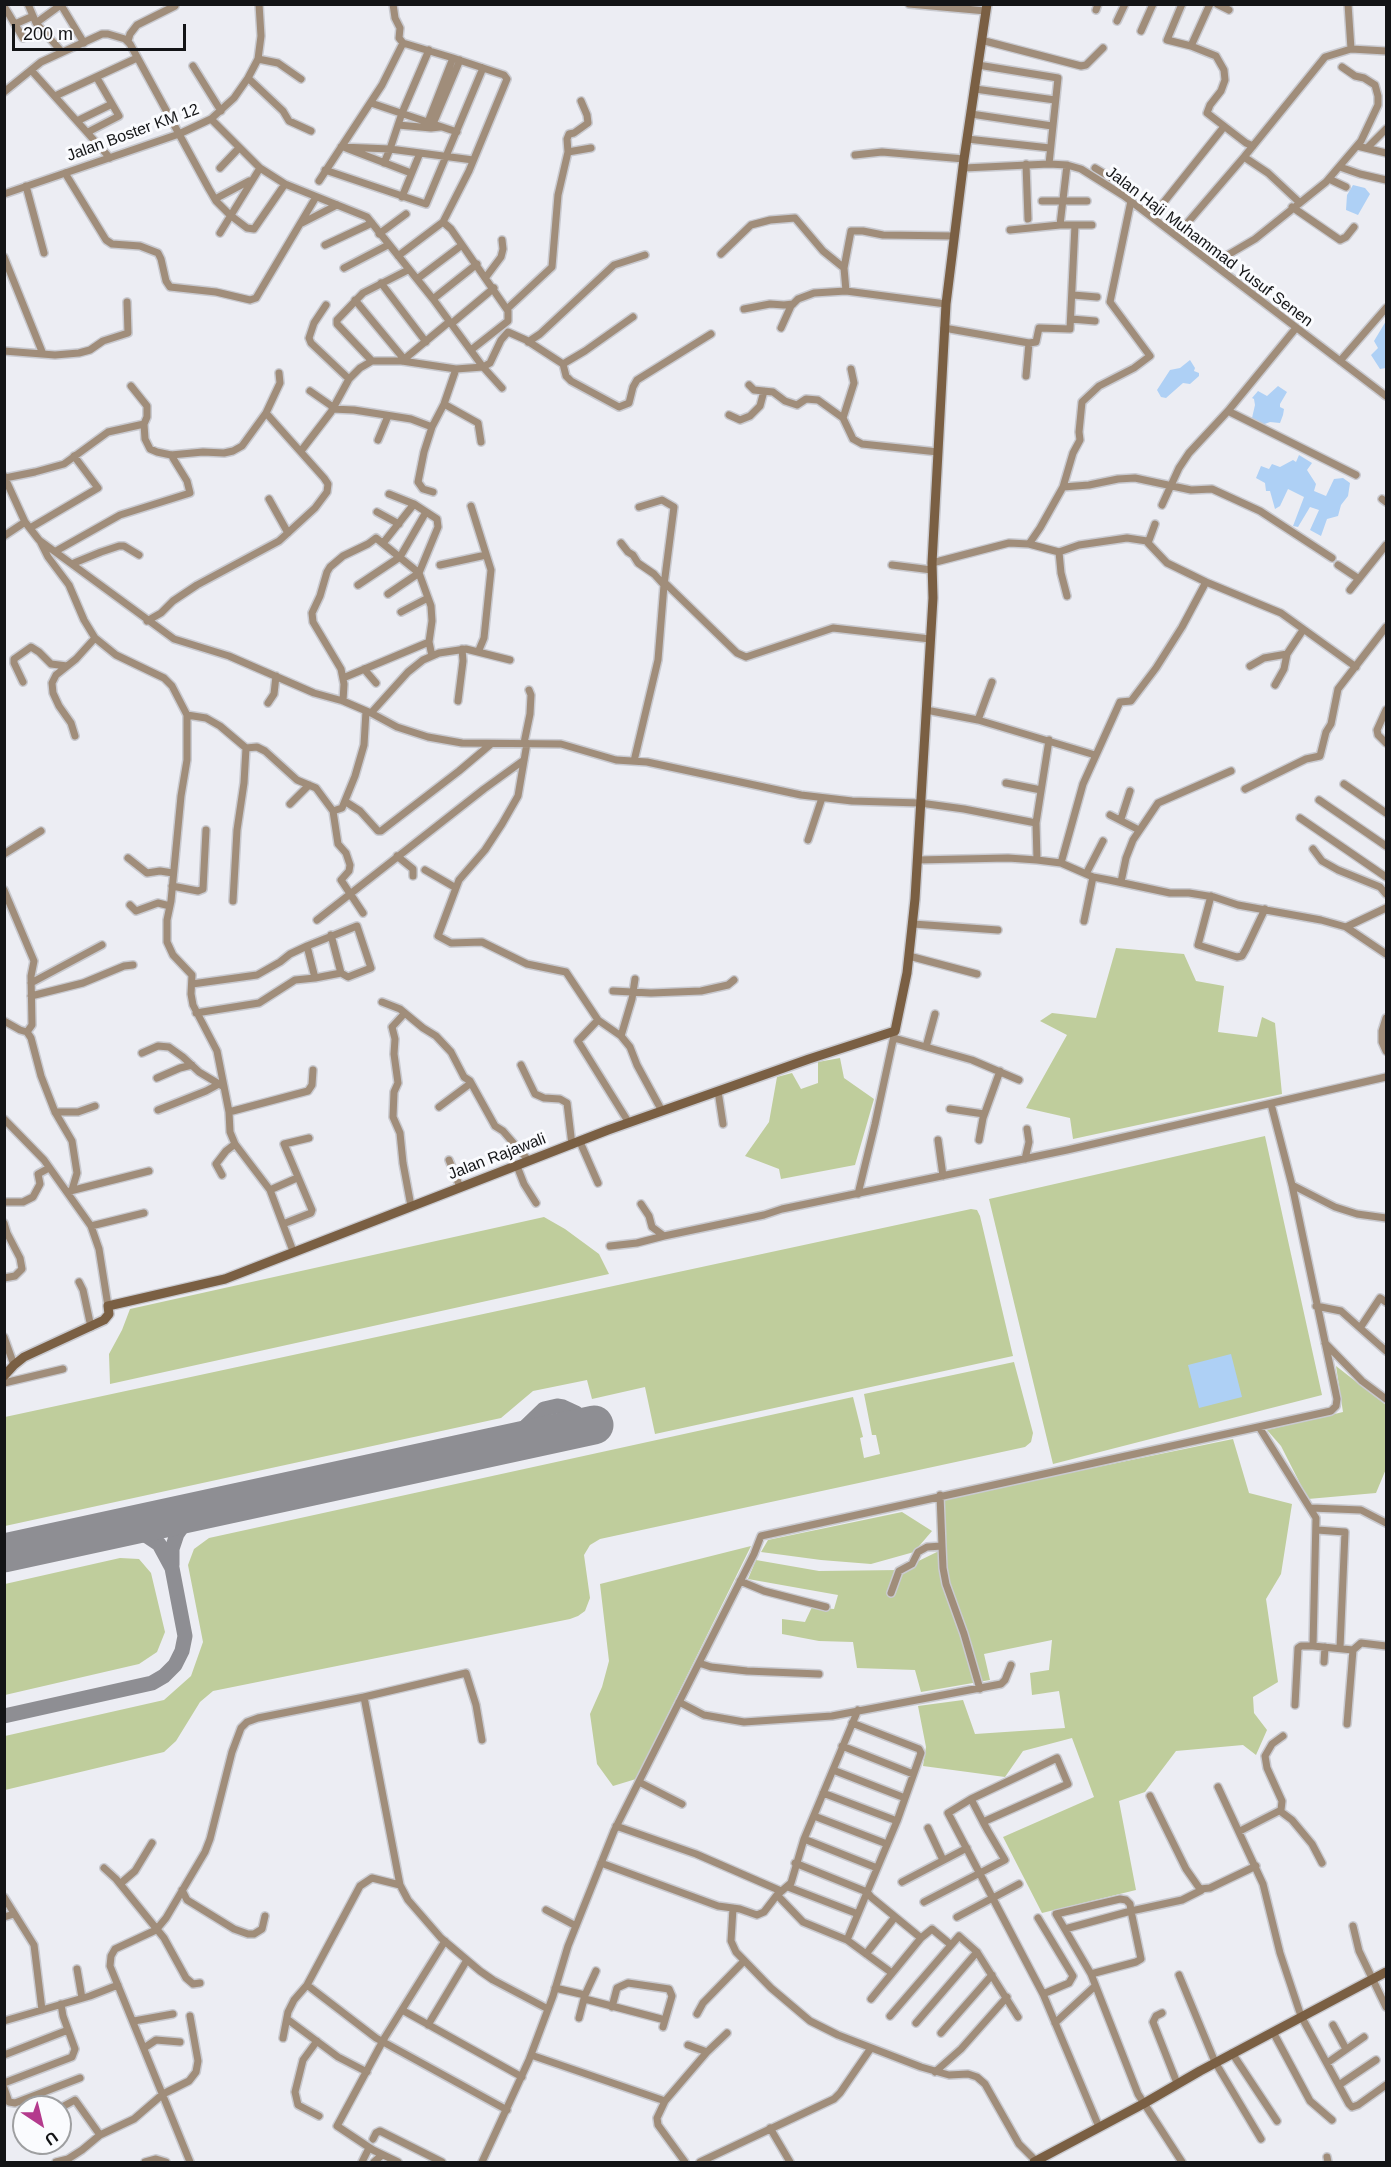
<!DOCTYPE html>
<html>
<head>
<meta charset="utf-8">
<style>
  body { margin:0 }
  #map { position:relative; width:1391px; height:2167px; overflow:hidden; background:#ecedf3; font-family:Arial,sans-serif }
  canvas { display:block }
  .frame { position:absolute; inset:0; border:6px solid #131416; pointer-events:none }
  .north { position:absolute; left:12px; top:2095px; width:60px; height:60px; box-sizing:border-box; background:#fafbfe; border:2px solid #9e9fa1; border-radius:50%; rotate:145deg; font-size:16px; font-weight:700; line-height:24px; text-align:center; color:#131416 }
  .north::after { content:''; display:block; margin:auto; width:21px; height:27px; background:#b43a8d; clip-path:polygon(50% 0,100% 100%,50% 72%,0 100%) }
  .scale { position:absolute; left:12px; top:24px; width:174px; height:27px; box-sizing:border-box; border:3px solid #131416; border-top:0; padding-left:8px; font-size:18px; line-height:21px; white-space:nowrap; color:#131416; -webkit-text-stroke:4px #fafbfe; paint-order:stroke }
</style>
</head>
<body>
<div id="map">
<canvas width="1391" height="2167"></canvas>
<div class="frame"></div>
<div class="north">U</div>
<div class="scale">200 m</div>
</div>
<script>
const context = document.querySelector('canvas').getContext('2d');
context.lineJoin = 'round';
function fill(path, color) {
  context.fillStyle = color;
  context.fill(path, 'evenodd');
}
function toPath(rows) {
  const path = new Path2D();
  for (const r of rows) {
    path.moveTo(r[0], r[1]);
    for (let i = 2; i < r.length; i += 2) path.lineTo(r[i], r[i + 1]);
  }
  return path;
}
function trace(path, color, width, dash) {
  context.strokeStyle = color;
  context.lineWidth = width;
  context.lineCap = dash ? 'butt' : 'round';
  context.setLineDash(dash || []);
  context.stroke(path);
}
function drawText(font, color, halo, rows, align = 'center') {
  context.font = font + ' Arial,sans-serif';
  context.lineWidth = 6;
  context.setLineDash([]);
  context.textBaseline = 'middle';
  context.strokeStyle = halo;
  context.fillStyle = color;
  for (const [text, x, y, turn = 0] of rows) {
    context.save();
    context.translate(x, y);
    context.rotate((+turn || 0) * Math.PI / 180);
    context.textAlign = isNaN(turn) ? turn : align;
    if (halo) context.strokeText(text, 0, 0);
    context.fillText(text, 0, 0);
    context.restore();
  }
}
const green = toPath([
  [1116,948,1184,954,1196,981,1224,986,1218,1032,1257,1037,1262,1017,1275,1023,1282,1094,1073,1139,1070,1118,1026,1108,1067,1035,1040,1021,1052,1013,1096,1018],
  [840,1058,844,1078,874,1099,855,1165,781,1179,779,1169,745,1156,769,1122,777,1077,792,1073,801,1089,818,1083,818,1062],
  [1265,1136,1322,1395,1053,1464,989,1199],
  [971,1209,977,1210,980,1216,1013,1356,655,1434,645,1387,592,1399,587,1380,533,1391,501,1418,5,1526,5,1417],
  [544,1217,565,1229,599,1254,609,1274,110,1384,109,1354,122,1330,130,1309],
  [1014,1362,1033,1433,1031,1442,1025,1447,600,1539,590,1545,584,1555,590,1598,585,1611,578,1616,570,1619,213,1691,200,1702,176,1741,164,1752,5,1790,5,1736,164,1700,191,1676,203,1642,188,1565,194,1549,209,1538,853,1397,863,1437,860,1438,864,1458,880,1454,876,1435,872,1435,864,1394],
  [1336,1366,1386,1405,1386,1469,1376,1493,1308,1499,1281,1446,1267,1430,1343,1412],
  [1233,1439,1249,1493,1292,1504,1281,1574,1266,1599,1278,1682,1253,1697,1254,1713,1267,1730,1256,1755,1243,1745,1176,1751,1145,1792,1119,1801,1136,1890,1042,1913,1003,1837,1094,1797,1072,1738,1023,1751,1005,1777,923,1766,926,1747,918,1706,963,1700,975,1734,1065,1728,1059,1691,1032,1695,1030,1673,1049,1670,1052,1640,984,1654,990,1680,921,1692,915,1670,857,1668,853,1642,819,1641,782,1634,782,1619,805,1622,812,1607,834,1609,838,1595,748,1579,756,1560,819,1571,900,1570,939,1551,944,1521,942,1499],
  [902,1512,932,1531,914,1552,871,1564,821,1560,761,1552,768,1540],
  [751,1546,636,1779,613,1786,597,1764,590,1714,602,1687,609,1661,600,1584],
  [120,1558,139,1559,151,1573,165,1632,157,1652,139,1664,5,1695,5,1584]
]);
const water = toPath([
  [1353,185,1365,188,1370,194,1358,215,1346,210,1347,195],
  [1386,321,1386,368,1380,369,1371,355,1378,348,1374,341],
  [1190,360,1195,368,1194,371,1199,373,1199,376,1190,384,1183,383,1166,398,1161,397,1157,390,1170,370,1180,368],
  [1278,386,1287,392,1280,404,1280,407,1284,409,1283,415,1280,423,1270,422,1262,425,1252,418,1255,405,1254,399,1252,398,1258,391,1267,396],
  [1299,455,1312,463,1307,470,1316,484,1314,491,1326,496,1334,479,1343,478,1350,483,1348,496,1341,505,1338,516,1327,519,1321,536,1310,530,1319,510,1310,507,1298,527,1293,526,1304,497,1288,489,1280,506,1275,509,1270,491,1266,491,1265,483,1256,478,1261,466,1269,469,1272,464,1280,467,1293,460,1296,462],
  [1231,1354,1242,1397,1199,1408,1188,1365]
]);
const taxiway = toPath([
  [504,1445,516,1436,544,1409,557,1406,563,1407,576,1413,581,1420,583,1428,576,1437,555,1441,534,1438],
  [172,1565,172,1549,177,1534,186,1521,201,1511],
  [4,1716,152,1683,164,1676,175,1665,182,1651,185,1636,172,1568,159,1544,147,1536,126,1527]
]);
const runway = toPath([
  [4,1553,594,1425]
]);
const street = toPath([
  [28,4,36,23,62,52],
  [393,4,395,18,400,28,399,38,403,43],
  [909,4,986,11],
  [1182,4,1167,40,1191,46,1216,56,1224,70,1225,80,1221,91,1210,105,1207,113,1246,143,1253,146],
  [1217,4,1229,10],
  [1348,4,1351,49],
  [61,5,84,43],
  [4,6,23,38],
  [1096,10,1098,4],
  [1117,21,1125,4],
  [36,23,62,4],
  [15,24,31,17],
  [1141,31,1153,4],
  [981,40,1081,66,1086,65,1103,48],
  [128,41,130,34,137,25,175,6],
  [1191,46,1210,4],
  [258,59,278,63,301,79],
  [978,65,1058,78,1049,164],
  [193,66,221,111],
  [31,70,110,158],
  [248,78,283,111,289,121,311,131],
  [975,89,1055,100],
  [4,92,41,62,102,34,108,34,125,39,130,44,209,189,216,201,230,215,247,228,254,229,285,184],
  [55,96,137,58],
  [371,103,457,132],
  [971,114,1052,126],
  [211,119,260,168,285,184,367,217,433,299,483,367,502,388],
  [77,121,112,104],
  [428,122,453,58],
  [433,124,460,60],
  [398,125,431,128,440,127],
  [88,132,119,116,97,78],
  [967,139,1050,148],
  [1357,146,1386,153],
  [341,147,390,149,402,113,429,50],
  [346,148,411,173],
  [1367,148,1386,129],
  [568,152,591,148],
  [855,155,882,152,964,159],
  [1244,157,1268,173,1299,202],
  [384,163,390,149,473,160],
  [1026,164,1028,219],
  [1340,167,1360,174,1386,180],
  [220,168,239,148],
  [964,168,1049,164,1067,165,1081,169,1124,196,1386,396],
  [1095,168,1128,188,1124,196],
  [325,170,426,204,483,68],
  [65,173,106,240,112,244,140,246,158,253,161,259,166,281,170,287,216,292,250,300,256,298,316,197],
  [1329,179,1346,187],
  [319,181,382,85,403,43,453,58,504,75,507,79,469,171,443,222],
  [26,186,44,253],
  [4,194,179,134,211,119,234,98,248,78,258,59,261,36,259,4],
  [402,197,420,153],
  [215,199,249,181],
  [1042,201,1087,201],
  [1292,207,1340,240,1346,237,1354,227],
  [1152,217,1223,128],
  [302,223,337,205],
  [1060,225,1067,165],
  [1010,230,1060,225,1092,225],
  [220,233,260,168],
  [379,234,406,214],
  [1177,235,1244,157,1325,57,1351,49,1386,51],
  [325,245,372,223],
  [721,254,751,225,770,220,795,218,823,251,844,268,846,291],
  [398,256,443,222,451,229,508,311,508,321,471,350],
  [4,257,43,354],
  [1214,263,1255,239,1326,182,1361,141,1378,105,1378,96,1375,85,1364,78,1355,76,1342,67],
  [344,268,388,245],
  [844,268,851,231,863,231,883,235,954,236],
  [486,277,501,257,503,249,502,240],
  [417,279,462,245],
  [381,283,426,342],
  [1073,295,1097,297],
  [433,299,477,264],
  [355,300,404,359],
  [326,305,314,323,309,338,311,343,349,379],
  [507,309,552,267,558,195,568,152,567,139,569,134,574,133,588,123,587,115,581,101],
  [744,309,770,304,784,305,793,304],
  [1071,319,1095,321],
  [451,324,494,288],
  [781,328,791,306,798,299,814,293,846,291,946,304],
  [944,328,1029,343,1036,342,1039,328,1070,329,1075,225],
  [528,342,540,334,614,265,645,255],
  [4,351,55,355,79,353,90,350,103,341,128,333,127,302],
  [372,361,337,324,337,320,363,293,408,270],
  [402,361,449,322],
  [1340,361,1386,308],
  [563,364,585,351,633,317],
  [1026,376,1029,343],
  [749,385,754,390,773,392,785,401,797,405,806,399,818,400,843,418,853,439,862,444,938,452],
  [131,386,147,406,147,417,144,424],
  [310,391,333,407],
  [444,404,478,423,481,442],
  [332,409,354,410,411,419,432,427],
  [1228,411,1356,475],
  [266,413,280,383,279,373],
  [729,415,740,420,750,416,760,406,764,391],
  [843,418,854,383,851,369],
  [378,440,388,416],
  [301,451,331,412,349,379,360,368,372,361,402,361,456,369,483,367,490,363,501,340,508,332,526,340,563,364,566,376,571,381,619,407,629,403,633,387,637,380,711,334],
  [4,476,25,522,39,540,174,639,229,656,314,693,343,701,371,713,397,727,428,737,462,743,561,744,616,760,647,762,801,795,852,801,920,803,964,809,1036,823],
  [5,478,35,472,64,464,108,432,144,424,145,439,150,449,157,452,171,455,203,452,224,453,233,451,242,446,266,413,324,478,328,484,327,492,315,508,279,541,197,585,173,601,161,613,147,621],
  [1063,487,1073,453,1080,440,1079,432,1082,402,1099,386,1134,368,1150,356,1110,302,1131,201],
  [433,492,423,489,418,482,424,452,432,427,444,404,456,369],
  [389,494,414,504],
  [269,499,288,533],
  [1382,499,1386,502],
  [1162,505,1179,468,1189,453,1228,411,1296,328],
  [471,506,491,570,484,638,479,650],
  [377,512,399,524],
  [1155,524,1148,543,1167,563,1206,582,1281,613,1356,667],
  [30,528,98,488,74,456],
  [4,536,25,522],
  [40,541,48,557,69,585,84,620,95,638,116,655,164,678,172,686,187,715,187,760,181,796,171,901,167,920,167,942,173,955,192,975,191,994,193,1005,217,1051,229,1112],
  [384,542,414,504,437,519,438,527,419,573,388,594],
  [621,543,628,552,633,555,638,563,654,574,664,585],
  [1029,544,1040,528,1063,487,1089,485,1118,479,1135,478,1191,490,1212,489,1260,511,1332,558],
  [56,551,120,515,190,493,187,481,171,455],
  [1059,552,1061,573,1067,596],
  [74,563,101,552,119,546,124,546,139,555],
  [932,563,1009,543,1029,544,1059,552,1079,545,1127,538,1147,541],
  [440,565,486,555],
  [892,565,932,570],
  [1338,565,1359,579],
  [664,582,737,653,746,657,833,628,930,639],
  [358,585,400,557,426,512],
  [1350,590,1386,545],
  [401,612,428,598],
  [1250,666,1264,658,1287,654,1303,630],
  [364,669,376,683],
  [343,678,429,642],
  [23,682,14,663,14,659,31,647,39,652,51,664,67,666],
  [1275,685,1284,669,1287,654],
  [343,701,344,684,341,669,313,622,312,613,320,596,327,572,330,567,343,556,368,544,376,538,419,573,431,606,432,621,429,642,432,656],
  [458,701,463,661,462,649],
  [268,703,274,694,276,676],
  [926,710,978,720,1095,755],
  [1386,710,1377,730,1378,735,1386,743],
  [371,713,408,672,423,660,439,653,466,649,510,660],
  [187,715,206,718,220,726,246,748,257,747,265,751,297,780,316,788,333,811,338,844,346,853,350,865,349,871,341,880,363,913],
  [978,720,992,682],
  [75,736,71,723,59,706,53,693,52,683,56,675,76,659,95,638],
  [524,743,530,714,531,695,529,690],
  [527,743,518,796,502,824,485,850,459,880,438,936,451,943,482,942,527,964,566,972,598,1020,621,1036,630,1047,637,1065,662,1111],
  [634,761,658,660,664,585,674,507,662,500,639,507],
  [1006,783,1041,790],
  [1344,784,1386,813],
  [1245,789,1306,759,1320,756,1326,732,1331,724,1338,689,1386,627],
  [1319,800,1386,846],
  [346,802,360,811,378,831,381,831,459,771,491,744],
  [290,804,309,785],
  [333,811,342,808,355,776,364,745,366,711],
  [1110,815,1139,830],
  [1300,818,1386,877],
  [1121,819,1130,791],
  [808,840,822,798],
  [1313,849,1322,861,1338,870,1380,887,1386,894],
  [4,854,41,831],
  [397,856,413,869,413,876],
  [128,858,147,873,160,871,173,873],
  [917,860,1008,858,1037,860,1061,863,1093,877,1109,880,1170,893,1189,893,1214,897,1238,905,1321,920,1346,927,1386,954],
  [1037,860,1036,823,1049,740],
  [1061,863,1083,784,1120,702,1131,701,1156,668,1182,627,1206,582],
  [425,870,456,888],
  [1086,874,1103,841],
  [1121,882,1126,858,1133,840,1158,803,1231,771],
  [172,886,198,891,203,889,206,830],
  [4,890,34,961,31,976,32,1025,27,1032],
  [1211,896,1198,945,1237,957,1242,956,1246,949,1265,909],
  [233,901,237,830,244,783,246,748],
  [130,905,136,911,158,903,170,906],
  [317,920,484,789,524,760],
  [1084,921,1093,877],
  [913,924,998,930],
  [1346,927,1386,908],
  [331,935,341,973],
  [307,946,357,926,371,968,348,977,341,973,315,978],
  [909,956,977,974],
  [31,983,102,945],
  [192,984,257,975,280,962,290,954,307,946,315,978,295,980,259,1003,196,1013],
  [613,991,651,993,701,991,728,985,734,980],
  [31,996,83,983,124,966,133,965],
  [382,1002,400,1009,423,1028,436,1036,451,1052,464,1077,470,1081,495,1126,503,1131,529,1161],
  [404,1014,392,1027,395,1039,394,1054,398,1083,394,1092,393,1117,400,1133,403,1163,411,1206],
  [1386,1018,1382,1031,1382,1042,1386,1051],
  [598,1020,578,1041,629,1123],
  [4,1021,20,1030,27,1032],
  [27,1032,31,1038,41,1076,55,1112,72,1141,77,1173,72,1190],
  [621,1036,632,999,635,979],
  [894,1038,972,1060,1019,1080],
  [926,1047,935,1014],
  [142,1053,158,1046,169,1047,183,1057,199,1072,224,1087],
  [521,1065,535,1094,544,1098,560,1099,567,1103,572,1145],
  [157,1078,180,1068,192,1065],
  [718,1091,723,1124],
  [439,1107,471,1083],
  [950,1109,984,1114],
  [158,1110,206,1091,219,1084],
  [55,1112,78,1112,95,1106],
  [4,1119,44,1160,91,1226,99,1249,108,1306],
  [938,1140,943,1176],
  [979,1140,983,1118,1000,1071],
  [580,1142,598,1183],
  [1025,1159,1029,1142,1027,1129],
  [449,1160,460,1187],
  [517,1166,524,1184,536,1203],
  [222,1175,216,1164,226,1151,235,1144],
  [1292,1185,1335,1207,1357,1214,1386,1218],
  [270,1190,297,1178],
  [70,1191,149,1171],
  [858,1194,875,1124,895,1031],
  [4,1202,23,1202,33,1197,40,1184,38,1174,49,1168],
  [641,1204,649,1216,652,1227,664,1236,764,1215,782,1209,1067,1150,1386,1077],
  [4,1223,7,1233,20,1258,22,1269,15,1276,4,1278],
  [283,1224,311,1213,312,1210,284,1144,309,1138],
  [91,1226,144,1213],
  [610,1246,637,1243,664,1236],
  [293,1251,270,1190,235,1144,230,1132,229,1112,308,1091,312,1085,313,1070],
  [79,1282,83,1290,91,1327],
  [1316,1306,1341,1311,1360,1328,1380,1298,1386,1302],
  [1360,1328,1386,1351],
  [4,1337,14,1365],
  [1325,1343,1362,1381,1386,1399],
  [4,1383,63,1369],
  [1259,1427,1316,1518,1313,1646],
  [1311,1508,1361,1510,1386,1523],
  [1317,1530,1345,1532,1340,1648],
  [942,1546,943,1568,946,1584,964,1634,980,1689],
  [740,1581,764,1591,826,1607],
  [891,1593,899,1571,912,1564,918,1552,927,1547,942,1546,940,1495],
  [1324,1662,1325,1647],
  [699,1663,711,1667,747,1671,819,1674],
  [679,1702,704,1715,744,1722,832,1716,1001,1684,1005,1680,1011,1665],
  [1295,1705,1298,1648,1301,1646,1313,1646,1353,1650],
  [1347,1724,1353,1650,1361,1643,1386,1646],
  [482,1740,476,1705,466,1673,364,1697,400,1885,408,1900,441,1938,480,1971,493,1980,548,2009],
  [842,1746,913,1774],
  [833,1770,905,1798],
  [639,1782,682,1804],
  [1218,1787,1263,1884,1280,1953,1301,2016,1349,2104,1352,2107,1358,2105,1386,2085],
  [823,1793,897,1821],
  [1150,1796,1186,1869,1200,1889,1210,1888,1256,1866],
  [971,1799,948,1813,1043,1994,1099,2127],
  [1280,1811,1292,1820,1312,1844,1322,1863],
  [814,1816,887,1844],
  [616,1826,696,1854,781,1891],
  [928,1828,943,1860],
  [1240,1831,1281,1810,1282,1801,1267,1768,1265,1756,1272,1744,1283,1736],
  [804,1839,877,1868],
  [601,1863,718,1906,740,1909,757,1915,764,1912,777,1895,791,1883,804,1839,858,1710],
  [795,1863,867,1892,871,1897,921,1938,932,1929,950,1944],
  [104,1868,116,1879,164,1938,186,1978,193,1984,200,1983],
  [902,1882,967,1848],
  [120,1884,135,1871,152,1843],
  [788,1887,858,1914],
  [182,1890,187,1900,234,1929,248,1934,254,1934,262,1929,265,1916],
  [777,1895,803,1922,847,1940,892,1973],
  [4,1897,34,1945,42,2010],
  [924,1902,1005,1860,988,1831,983,1822,971,1799,1057,1758,1068,1784,983,1822],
  [733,1908,731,1941,736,1952,771,1988,810,2021,838,2035,921,2067,949,2075,968,2074,977,2077,985,2084,1019,2144,1036,2161],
  [546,1910,576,1926],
  [4,1917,14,1914],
  [957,1917,1019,1884],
  [1038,1918,1073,1976,1069,1983,1043,1994],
  [1353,1926,1359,1951,1386,2007],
  [1065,1929,1131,1911,1130,1904,1126,1900,1120,1899,1056,1914,1091,1974],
  [847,1940,897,1821,921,1753,919,1749,852,1723],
  [866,1954,895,1917],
  [77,1969,82,1998],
  [1179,1975,1215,2062,1261,2139],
  [307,1985,376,2038,507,2110],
  [555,1988,585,1995],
  [585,1999,665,2020],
  [871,1999,921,1938],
  [612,2007,617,1988,628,1983,669,1989,672,1996,663,2027],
  [402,2010,522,2077],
  [1162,2013,1156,2016,1153,2022,1177,2083],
  [697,2014,703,2003,744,1961],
  [890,2016,959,1936,977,1952,1018,2017],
  [579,2018,585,1995,596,1971],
  [287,2019,338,2057,367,2072],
  [4,2021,90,1996,118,1985],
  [134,2021,173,2014],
  [916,2023,977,1952],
  [1055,2023,1095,1986],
  [428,2025,467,1960],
  [1333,2025,1346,2049],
  [1273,2032,1310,2101,1332,2120],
  [941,2033,992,1975],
  [283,2038,288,2012,294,2000,307,1985,360,1886,372,1878,400,1885],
  [317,2041,303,2060,295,2092,298,2105,319,2116],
  [144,2048,156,2040,180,2042],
  [707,2052,727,2033],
  [1232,2053,1277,2121],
  [4,2055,68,2030],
  [531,2055,665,2101],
  [1327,2063,1364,2037],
  [935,2072,961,2049,1007,1997],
  [4,2083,72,2057,75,2049,63,2016,61,2004],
  [1339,2085,1376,2060],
  [4,2088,9,2102,15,2103,80,2078],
  [60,2108,75,2100,100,2135],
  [770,2128,790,2162],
  [373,2139,376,2133,380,2131,442,2162],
  [1327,2157,1328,2162],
  [56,2162,68,2159,82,2150,100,2135,134,2119,163,2094,189,2081,196,2072,198,2061,190,2016],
  [145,2162,156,2159,166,2162],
  [190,2162,110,1966,111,1956,115,1949,156,1930,166,1918,205,1852,210,1839,232,1752,241,1728,247,1722,258,1718,364,1697],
  [362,2162,369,2148],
  [374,2162,382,2155],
  [398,2162,373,2150,337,2126,385,2037,445,1941],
  [482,2162,529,2060,553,1996,568,1946,614,1831,754,1554,761,1536,1331,1411,1336,1406,1337,1399,1292,1185,1271,1104],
  [685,2162,658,2125,657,2118,665,2101,707,2052,688,2045],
  [700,2162,834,2099,840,2093,871,2048],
  [1182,2162,1138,2094,1091,1974,1136,1962,1141,1959,1131,1911,1182,1900,1202,1890]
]);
const secondary = toPath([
  [4,1376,14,1365,24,1357,104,1320,109,1314,108,1306,225,1279,608,1130,809,1059,895,1031,907,973,915,899,933,598,932,563,946,304,964,159,987,4],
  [1034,2162,1143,2104,1200,2071,1386,1972]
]);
const streetNames = [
  ["Jalan Boster KM 12",133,133,-20],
  ["Jalan Haji Muhammad Yusuf Senen",1209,247,37],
  ["Jalan Rajawali",497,1157,-21]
];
fill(green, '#bfcd9c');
fill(water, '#aed0f5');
trace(taxiway, '#8e8e93', 15);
trace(runway, '#8e8e93', 39);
trace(street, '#c9cad0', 10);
trace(secondary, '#c9cad0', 12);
trace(street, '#a08d7a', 7);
trace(secondary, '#7a5f43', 9);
drawText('16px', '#131416', '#fafbfe', streetNames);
</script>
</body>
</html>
